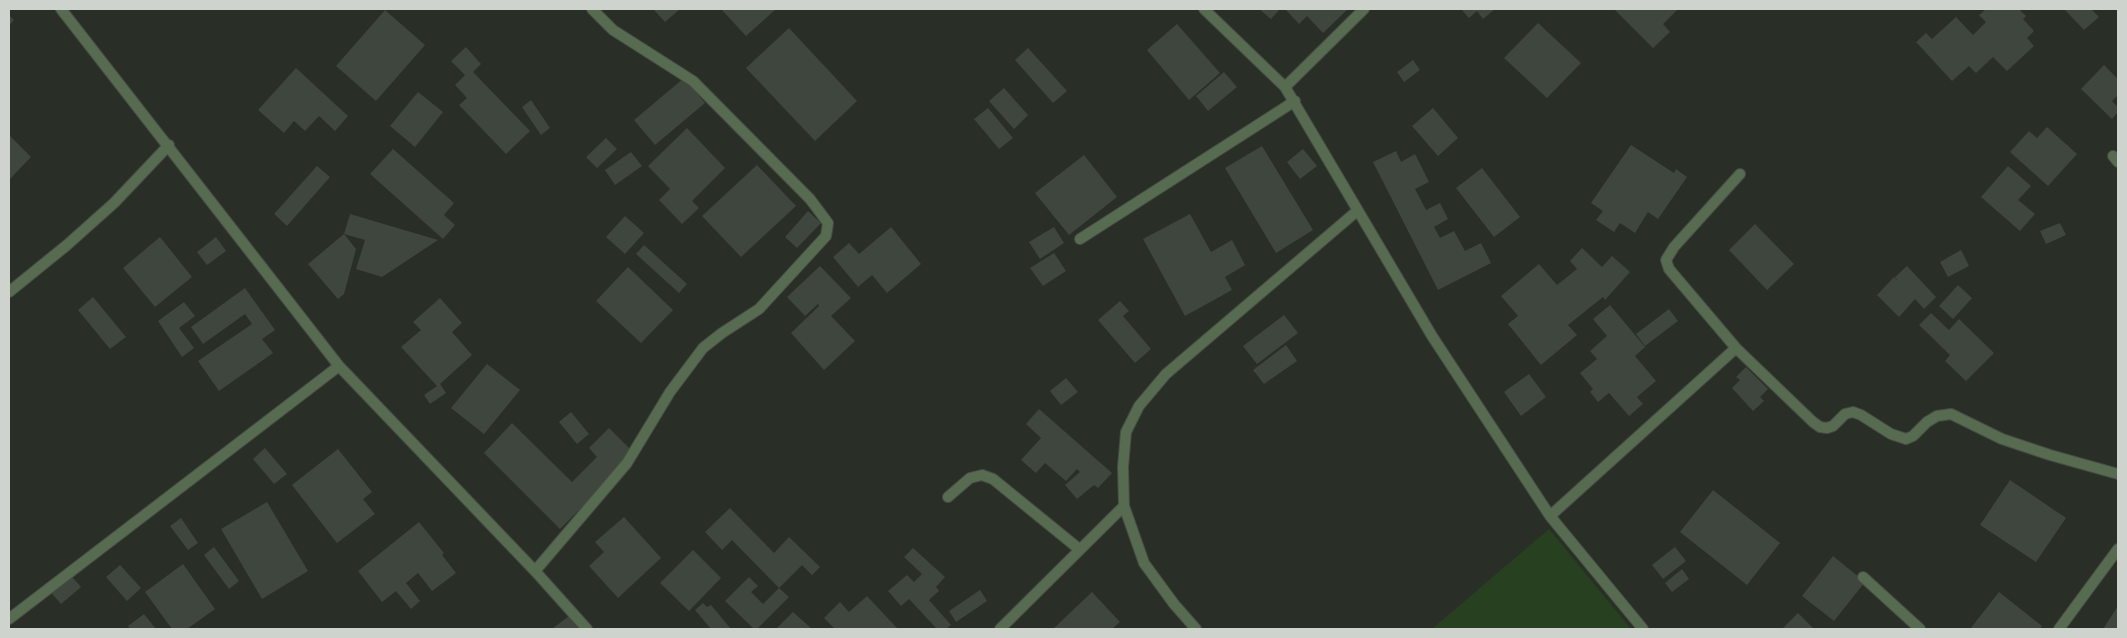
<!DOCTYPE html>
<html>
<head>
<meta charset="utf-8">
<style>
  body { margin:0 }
  #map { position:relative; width:2127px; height:638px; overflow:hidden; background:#292f27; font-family:"Roboto Condensed",sans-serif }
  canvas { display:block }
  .frame { position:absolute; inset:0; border:10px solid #cfd3ce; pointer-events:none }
</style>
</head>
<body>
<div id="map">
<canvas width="2127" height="638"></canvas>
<div class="frame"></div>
</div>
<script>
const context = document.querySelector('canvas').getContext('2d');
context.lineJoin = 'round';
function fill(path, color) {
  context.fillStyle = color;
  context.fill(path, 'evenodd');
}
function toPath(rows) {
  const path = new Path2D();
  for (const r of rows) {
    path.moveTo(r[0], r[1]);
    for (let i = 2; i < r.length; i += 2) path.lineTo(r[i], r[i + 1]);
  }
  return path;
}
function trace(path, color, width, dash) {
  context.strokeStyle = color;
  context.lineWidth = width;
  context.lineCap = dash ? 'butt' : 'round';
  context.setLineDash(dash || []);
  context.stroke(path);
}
const green = toPath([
  [1549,529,1631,629,1432,629]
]);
const building = toPath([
  [653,9,680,9,665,22],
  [721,9,776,9,746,36],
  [1259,9,1280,9,1271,19],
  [1285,9,1348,9,1323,33,1307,16,1299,24],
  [1461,9,1495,9,1483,19,1477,11,1469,18],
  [1614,9,1678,9,1663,24,1670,32,1653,48],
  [1986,9,2019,9,2026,16,2023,19,2034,31,2027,38,2034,46,2007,71,1993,57,1976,73,1969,66,1952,81,1916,42,1926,33,1932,39,1956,17,1973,35,1986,22,1979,15],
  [2064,9,2091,9,2099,17,2084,30],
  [385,10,425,45,376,101,336,66],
  [9,15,14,20,9,26],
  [1538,23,1581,63,1547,98,1504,58],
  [1177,24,1220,73,1189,100,1147,50],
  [789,28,857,101,815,141,746,68],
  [466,47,481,64,473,72,530,131,506,154,459,105,467,98,455,85,465,75,451,61],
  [1028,48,1067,91,1053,103,1015,60],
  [1413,60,1420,70,1404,82,1397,72],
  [2104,65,2118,79,2118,95,2112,101,2118,107,2118,112,2112,119,2081,89],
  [296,68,348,116,335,131,319,116,305,131,294,121,284,133,258,110],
  [1224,72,1237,87,1208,111,1196,96],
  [684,78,705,103,655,145,634,120],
  [1004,88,1028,115,1014,129,989,101],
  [418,92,443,112,415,147,390,126],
  [531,100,550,128,541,135,522,107],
  [988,108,1013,138,999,149,974,119],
  [1433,108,1458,138,1438,156,1412,126],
  [2047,127,2077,154,2048,186,2010,152,2029,131,2037,138],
  [687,128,725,168,692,201,699,208,682,224,659,200,670,189,648,166],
  [9,135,31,157,9,180],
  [606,138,617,149,597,168,586,157],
  [1631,145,1674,173,1676,169,1687,177,1658,219,1648,212,1635,233,1620,223,1614,232,1596,220,1603,211,1591,203],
  [1262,146,1313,230,1276,253,1225,168],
  [393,149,454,203,444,215,455,225,443,239,370,174],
  [1303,149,1317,166,1300,179,1287,162],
  [1396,151,1401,162,1415,154,1429,182,1415,189,1426,210,1440,203,1448,219,1434,227,1440,238,1454,231,1465,251,1481,243,1491,263,1438,290,1373,162],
  [631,152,642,166,615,185,605,170],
  [1084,155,1117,197,1069,235,1035,193],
  [757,165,796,206,741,257,702,216],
  [317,166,330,177,287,226,274,214],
  [2008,166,2031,186,2018,200,2035,214,2020,231,1981,197],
  [1482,168,1520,217,1494,237,1456,188],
  [808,211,821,223,797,248,785,237],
  [350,214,438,240,382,277,356,269,365,240,344,234],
  [1190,214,1211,252,1232,240,1245,265,1225,277,1232,290,1185,316,1143,239],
  [625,216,644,233,625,254,606,237],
  [2060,223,2066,235,2046,244,2040,231],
  [1755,224,1794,264,1767,290,1729,250],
  [891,227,921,264,887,293,872,275,858,287,833,257,849,243,859,254],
  [1054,227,1064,243,1040,259,1029,242],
  [344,234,356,249,344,294,338,299,308,264],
  [160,237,192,277,155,307,123,268],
  [216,237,226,251,207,265,197,252],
  [644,245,687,284,679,293,636,254],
  [1582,248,1602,267,1612,256,1630,272,1605,300,1603,297,1568,325,1577,335,1541,365,1508,324,1518,316,1501,296,1539,264,1557,285,1577,269,1570,261],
  [1961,250,1969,266,1948,277,1940,262],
  [1054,253,1066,271,1043,286,1030,268],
  [820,266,851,298,831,316,855,341,824,370,791,333,819,306,818,304,805,316,787,297],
  [1907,266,1936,297,1924,309,1915,299,1899,317,1877,295,1894,277,1898,281,1895,277],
  [628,267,673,310,641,343,596,301],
  [1958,285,1972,298,1953,319,1939,306],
  [245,288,275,330,262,339,273,353,219,391,198,361,252,324,245,314,203,344,191,327],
  [93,297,126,337,110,349,78,310],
  [440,298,462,323,452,332,472,355,440,384,446,393,430,404,424,395,437,386,401,347,421,330,413,322],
  [1120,301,1129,311,1123,316,1151,349,1135,363,1098,320],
  [184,302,195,316,179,328,194,348,182,357,158,321],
  [1610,305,1645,347,1635,356,1656,381,1637,397,1643,404,1629,416,1609,393,1598,402,1590,392,1593,389,1580,373,1597,359,1590,351,1607,336,1593,319],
  [1669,309,1678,321,1645,346,1636,334],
  [1931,313,1949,330,1959,319,1994,353,1966,381,1945,361,1950,355,1919,325],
  [1284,315,1298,333,1257,364,1243,346],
  [1286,345,1297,361,1264,384,1253,370],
  [487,364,520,390,484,434,451,408],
  [1746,367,1768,389,1760,397,1764,401,1753,411,1732,388,1740,380,1736,377],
  [1529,374,1546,397,1521,416,1504,392],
  [1066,378,1078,392,1061,405,1050,391],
  [1039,409,1112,473,1098,488,1094,485,1077,499,1065,485,1080,472,1077,469,1066,481,1045,463,1036,473,1021,460,1041,438,1026,424],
  [571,412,589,434,577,444,559,422],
  [512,423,572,482,597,457,589,448,609,428,635,454,560,529,484,453],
  [265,448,287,474,274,484,253,459],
  [338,449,372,492,363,499,375,514,337,543,292,485],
  [2010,480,2066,518,2036,562,1980,525],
  [1713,490,1780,543,1747,585,1680,532],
  [267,502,308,571,262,599,221,529],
  [730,508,774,553,789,537,820,567,812,575,802,565,779,588,732,540,722,550,705,532],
  [624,517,661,558,618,598,589,566,604,552,595,542],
  [181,518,198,543,188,550,170,526],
  [419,522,444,553,442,555,456,573,432,591,418,573,406,583,420,601,411,609,396,591,382,602,358,571],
  [214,547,239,581,229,589,204,555],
  [1675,547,1686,561,1663,579,1652,565],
  [913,548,945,577,936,587,939,591,929,600,951,625,946,629,937,629,909,599,901,606,888,591,907,575,914,582,922,574,904,557],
  [693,550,721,578,689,611,660,583],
  [1833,556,1865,582,1834,621,1802,596],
  [183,564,215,609,187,629,172,629,145,592],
  [120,565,141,588,127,601,106,577],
  [1682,569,1689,579,1672,592,1665,583],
  [66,570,81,587,61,604,46,587],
  [749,577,758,586,751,592,763,604,779,588,789,597,757,629,754,629,725,601],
  [980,590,987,601,956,622,949,611],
  [1092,592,1120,622,1112,629,1053,629],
  [1999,592,2042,626,2040,629,1970,629],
  [867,596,898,629,835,629,824,618,840,602,849,612],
  [703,603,707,607,711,605,731,629,711,629,695,610],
  [2118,606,2118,629,2103,629],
  [793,612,812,629,776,629],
  [1798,613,1814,629,1782,629],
  [144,614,156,629,130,629,128,626],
  [569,616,579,629,552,629]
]);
const minor = toPath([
  [61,9,339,366,535,571,587,629],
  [1204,9,1285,87,1432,336,1550,516,1643,629],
  [1285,87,1364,9],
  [2113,156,2118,162],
  [1080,239,1295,101],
  [9,292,67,245,114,203,169,145],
  [1736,348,1669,269,1666,260,1674,247,1740,174],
  [948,497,970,478,982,475,993,479,1079,549],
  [1550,516,1736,348,1813,422,1820,427,1827,428,1833,426,1845,414,1853,412,1861,415,1891,434,1906,439,1913,436,1927,422,1937,416,1951,414,2002,439,2050,455,2118,474],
  [535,571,627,463,670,392,703,348,722,333,759,309,826,236,828,223,810,199,693,81,613,30,592,9],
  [1863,577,1920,629],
  [9,619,339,366],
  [1000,629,1124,506],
  [1196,629,1174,604,1144,563,1124,506,1123,467,1126,432,1139,406,1166,374,1357,211],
  [2059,629,2118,549]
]);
fill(green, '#27401f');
fill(building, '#3f463d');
trace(minor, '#474d45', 12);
trace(minor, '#576b51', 10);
</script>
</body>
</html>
